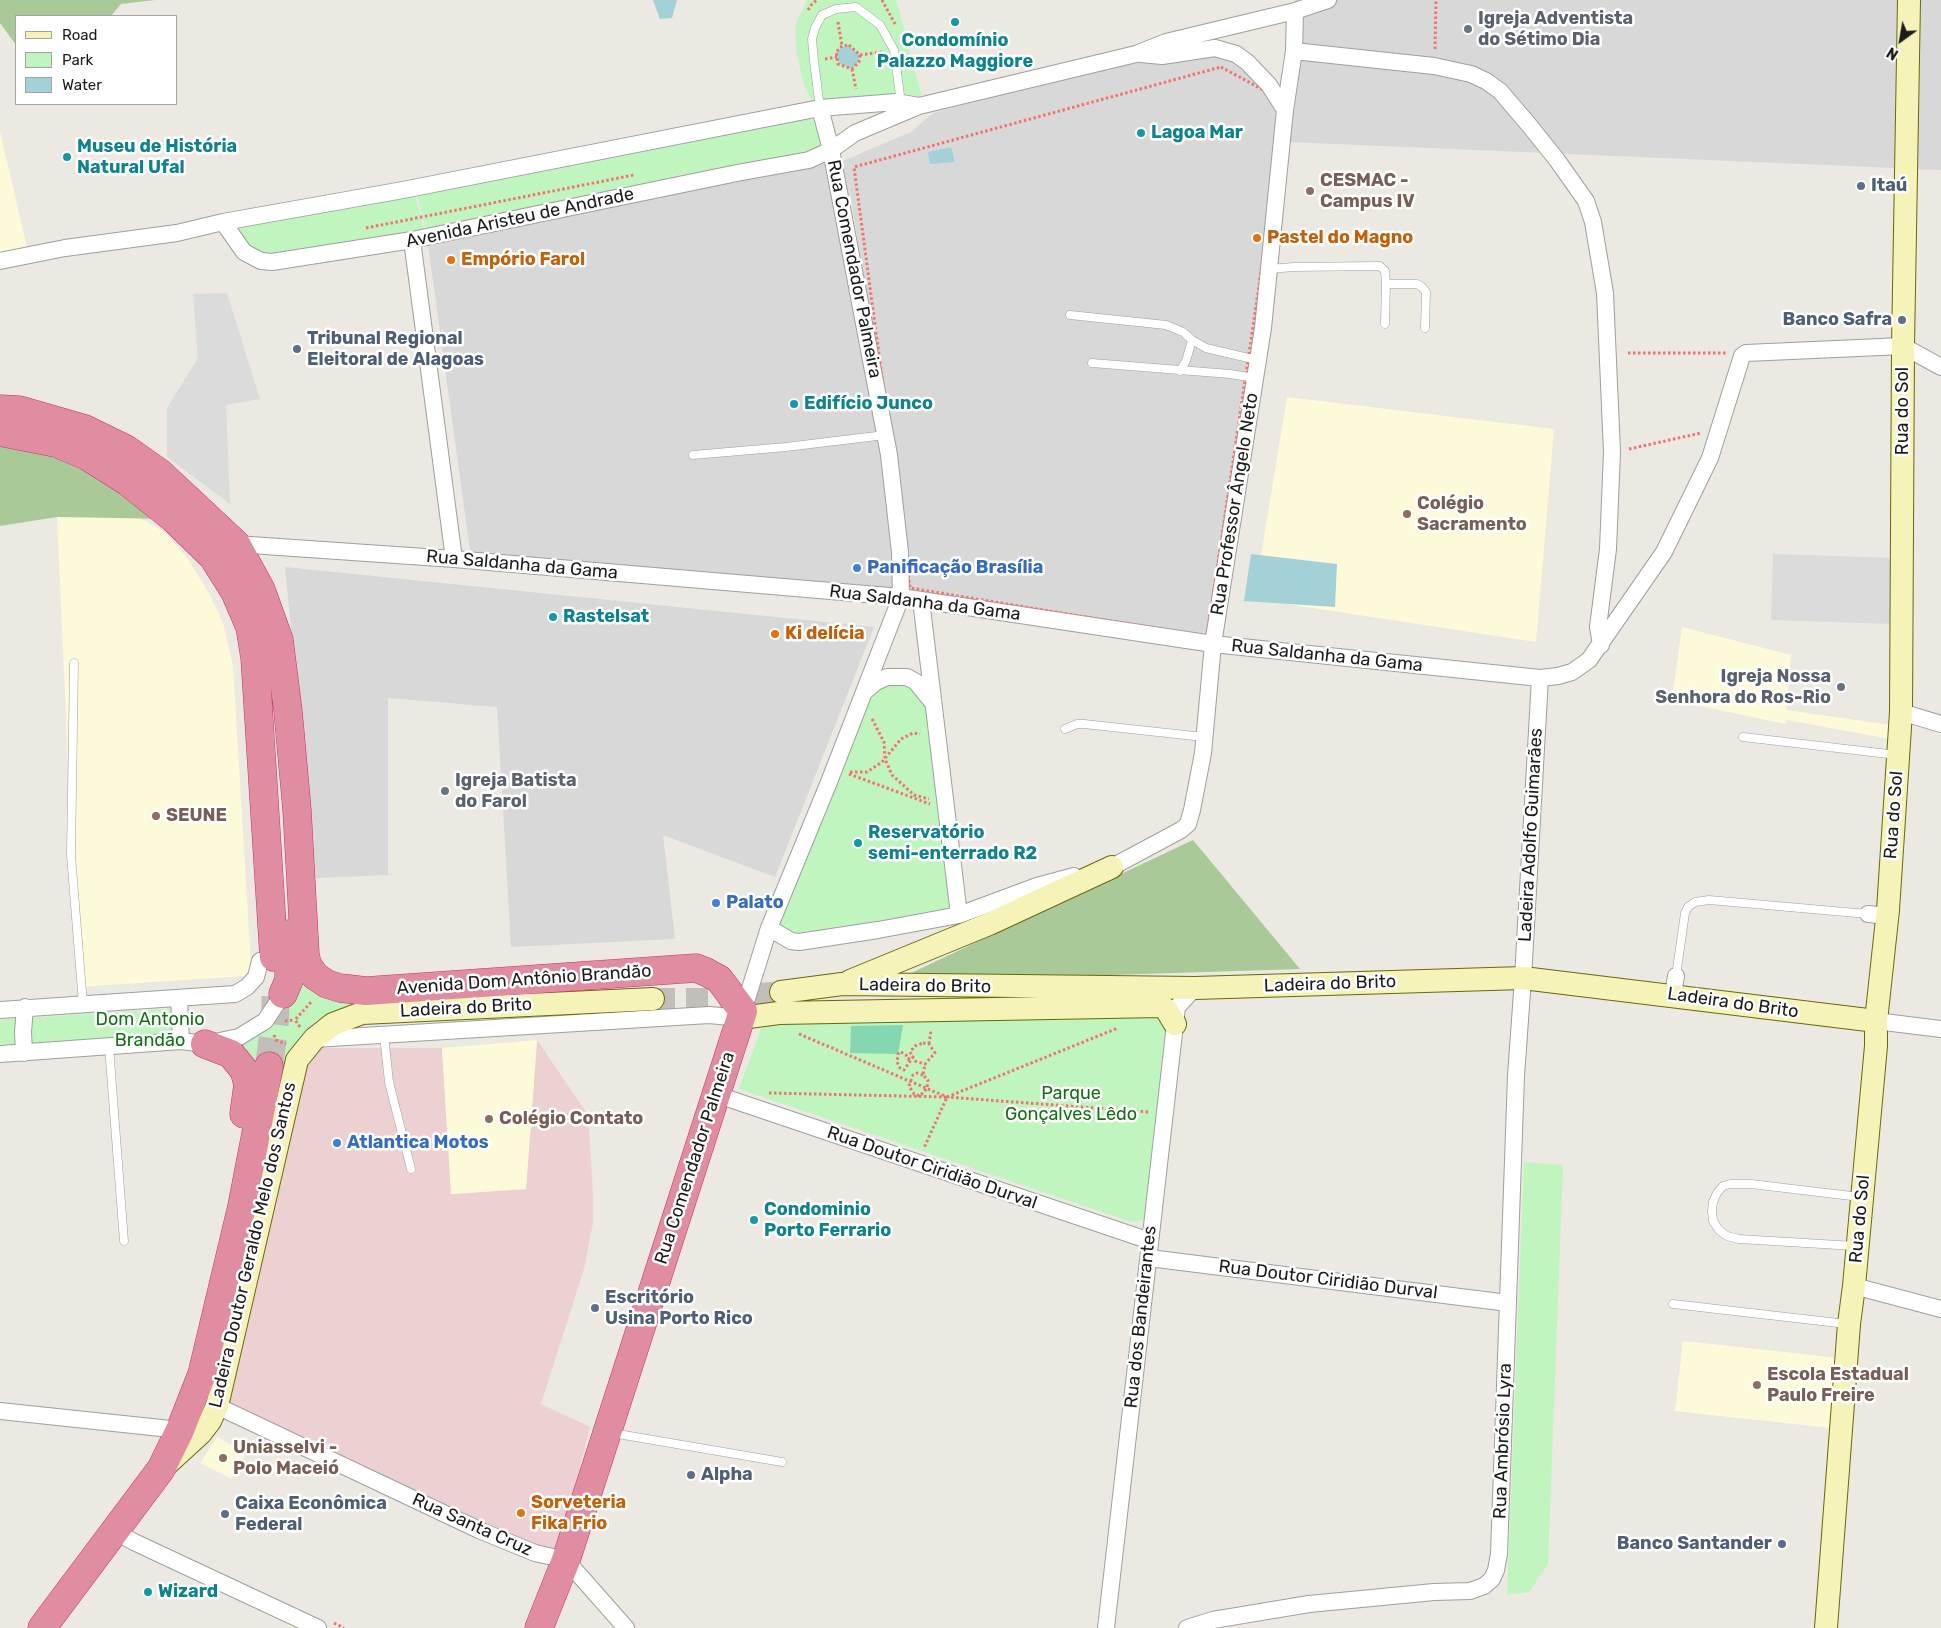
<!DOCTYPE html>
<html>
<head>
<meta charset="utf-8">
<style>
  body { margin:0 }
  #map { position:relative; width:1941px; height:1628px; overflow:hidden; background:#ece8e2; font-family:Rubik,sans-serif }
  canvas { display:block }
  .legend { position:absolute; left:15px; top:15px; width:162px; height:90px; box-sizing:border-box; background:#fff; border:1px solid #a4a4a4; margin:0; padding:6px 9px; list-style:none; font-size:15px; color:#1b1b1b }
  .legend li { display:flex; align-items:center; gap:10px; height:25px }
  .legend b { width:25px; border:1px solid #a4a4a4 }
  .north { position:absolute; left:1876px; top:15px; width:50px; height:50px; -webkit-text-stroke:4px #fff; paint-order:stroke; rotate:212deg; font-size:14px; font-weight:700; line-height:20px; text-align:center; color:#1b1b1b }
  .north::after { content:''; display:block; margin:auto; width:18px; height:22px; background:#1b1b1b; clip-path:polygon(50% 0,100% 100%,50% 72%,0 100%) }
</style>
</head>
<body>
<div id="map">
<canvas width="1941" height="1628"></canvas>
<ul class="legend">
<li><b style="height:6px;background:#f5f3b7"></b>Road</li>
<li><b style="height:14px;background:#c0f5c0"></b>Park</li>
<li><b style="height:14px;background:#a4d0d8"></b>Water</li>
</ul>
<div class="north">N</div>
</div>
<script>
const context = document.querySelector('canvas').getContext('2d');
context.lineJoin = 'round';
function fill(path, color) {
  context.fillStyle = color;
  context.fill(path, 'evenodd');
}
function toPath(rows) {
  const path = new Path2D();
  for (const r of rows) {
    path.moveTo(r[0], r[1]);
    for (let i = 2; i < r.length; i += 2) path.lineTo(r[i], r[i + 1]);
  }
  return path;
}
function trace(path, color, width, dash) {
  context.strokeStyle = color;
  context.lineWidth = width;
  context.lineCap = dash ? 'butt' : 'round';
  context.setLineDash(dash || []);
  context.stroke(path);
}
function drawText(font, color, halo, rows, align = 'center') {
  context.font = font + ' Rubik,sans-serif';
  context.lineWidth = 5;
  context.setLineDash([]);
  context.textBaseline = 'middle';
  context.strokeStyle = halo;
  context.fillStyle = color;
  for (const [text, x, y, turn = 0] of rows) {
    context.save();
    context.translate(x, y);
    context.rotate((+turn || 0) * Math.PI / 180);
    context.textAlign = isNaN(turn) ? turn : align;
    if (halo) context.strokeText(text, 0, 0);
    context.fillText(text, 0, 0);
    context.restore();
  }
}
const residential = toPath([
  [1295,0,1941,0,1941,170,1289,142,1213,644,900,600,471,558,427,237,845,160,911,132,933,113,1100,68,1217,53,1246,59,1285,99],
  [848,180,892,455,899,597,848,181],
  [285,567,874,627,775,877,663,835,675,939,511,947,497,707,388,698,388,875,316,878]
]);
const commercial = toPath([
  [537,1040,588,1115,593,1192,593,1223,584,1269,541,1404,590,1427,558,1554,217,1406,308,1048,442,1048,452,1194,526,1189]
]);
const education = toPath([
  [0,132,27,247,0,253],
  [1287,397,1554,429,1536,642,1254,599],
  [84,509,114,511,146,521,166,533,189,561,209,593,223,623,233,666,251,966,245,976,78,987,57,517],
  [1682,627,1791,655,1786,710,1891,725,1890,739,1787,720,1785,724,1672,700],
  [537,1040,526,1189,451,1194,442,1048],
  [1683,1341,1839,1358,1831,1428,1675,1411],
  [217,1437,246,1453,232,1479,200,1463]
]);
const forest = toPath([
  [0,0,155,0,121,4,111,16,16,16,16,45,0,23],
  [0,432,56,443,174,519,57,517,0,526],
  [1193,840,1300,969,892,982]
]);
const park = toPath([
  [807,0,896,0,922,97,841,100,813,104,804,85,797,55,795,26],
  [816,110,826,162,428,236,416,192],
  [414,192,426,236,276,261,249,252,227,225],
  [906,681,923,702,938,757,955,914,795,940,778,926,860,707,879,690,892,682],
  [299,967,357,1003,316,1020,302,1035,278,1072,254,1068,227,1044,270,1023],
  [176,1008,172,1049,0,1060,0,1020],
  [1163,1009,1178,1023,1148,1219,1131,1222,739,1089,762,1026,783,1017],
  [1524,1162,1563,1165,1548,1564,1529,1592,1507,1595]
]);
const pitch = toPath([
  [903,1025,898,1054,850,1053,851,1026]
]);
const parking = toPath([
  [227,293,260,399,226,405,230,504,167,457,167,408,198,358,193,294],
  [1773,554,1896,558,1894,624,1771,620]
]);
const water = toPath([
  [653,0,677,0,672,18,660,19],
  [849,45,859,55,858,62,852,69,839,63,836,53,842,47],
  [951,147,955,162,930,164,928,152],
  [1251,554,1337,564,1335,607,1244,601]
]);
const secondaryTunnel = toPath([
  [653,999,714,999,781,992]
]);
const highwayTunnel = toPath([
  [269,1066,275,1022,276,983]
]);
const path = toPath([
  [882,0,895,24],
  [808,10,812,4,817,0],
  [838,22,842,46],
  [849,45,860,55,859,62,852,69,838,64,836,52,842,46,849,45],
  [1435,49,1436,0],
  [860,55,882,52],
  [825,59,837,57],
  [1221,67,1267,92,1284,117,1207,637,910,588,854,167,1221,67],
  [852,69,856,89],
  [366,228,634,175],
  [1628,353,1726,353],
  [1629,449,1701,433],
  [872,719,884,742,885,759,892,775,914,795,929,799],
  [850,772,867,772,882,762,901,739,913,733,920,734],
  [849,774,930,804],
  [285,1021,295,1020],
  [300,1027,295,1020,312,1001],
  [799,1034,947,1097,1149,1112],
  [274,1035,276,1040,286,1044],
  [923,1043,929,1044,935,1053,925,1064,915,1061,910,1052,915,1046,923,1043],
  [929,1044,931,1030],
  [901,1052,906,1055,908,1059,913,1057,904,1070,900,1068,897,1062,898,1054,901,1052],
  [923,1075,917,1073,913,1075,909,1086,914,1094,920,1096,927,1088,928,1080,923,1075,925,1064],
  [769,1093,947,1097,924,1148],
  [947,1097,1118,1028],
  [334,1623,344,1628]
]);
const lane = toPath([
  [820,108,814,61,812,39,815,28,822,15,836,9,856,7,880,25,894,50,901,103],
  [1269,269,1294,267,1380,266,1385,271,1386,284,1417,284,1422,287,1426,292,1425,328],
  [1070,315,1166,325,1183,332,1192,340,1206,348,1257,360],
  [1385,324,1386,284],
  [1092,363,1230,374,1255,378],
  [1180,371,1186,361,1192,340],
  [693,455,786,447,885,435],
  [74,663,71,855,83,1004],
  [1065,729,1077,724,1084,724,1204,737],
  [1743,737,1897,755],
  [1676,976,1685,913,1688,907,1695,902,1709,900,1868,914],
  [384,1035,389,1082,411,1169],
  [109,1047,124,1241],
  [1855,1246,1739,1239,1727,1236,1719,1230,1713,1221,1712,1211,1713,1202,1717,1193,1723,1186,1730,1184,1751,1184,1860,1197],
  [1673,1304,1847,1324],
  [612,1433,782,1462]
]);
const street = toPath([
  [1294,51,1434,66,1471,74,1486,81,1500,91,1529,125,1557,160,1586,201,1593,222,1605,293,1612,452,1608,549,1598,627,1601,645],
  [1141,54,1162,56,1215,48,1236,54,1247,62,1269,85,1285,110],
  [223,222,244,252,261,261,272,262,412,240,737,173,809,160,831,150,855,133,919,106,1136,54,1166,42,1295,11,1328,0],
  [412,240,454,559],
  [0,261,65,248,177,233,223,222,403,190,820,108,896,102,919,106],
  [236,544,454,559,901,597,1213,644,1540,678,1558,676,1572,672,1589,660,1664,552,1710,458,1742,356,1746,353,1903,346,1941,367],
  [921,600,959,915],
  [864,692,876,682,887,677,907,677,916,682,933,703],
  [1901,712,1941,724],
  [1102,869,1112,867,1181,830,1188,824,1192,810,1203,753,1213,644,1263,328,1285,110,1294,51,1295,11],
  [1868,914,1887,916],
  [769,928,791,941,799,942,878,930,959,915,1037,886,1074,876],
  [1673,995,1676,976],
  [179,998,181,1041],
  [0,1010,235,994,247,987,256,977,260,961],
  [743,1011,769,928,829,782,901,597,900,552,889,455,831,150,820,108],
  [1876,1021,1941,1029],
  [314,1039,709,1015,741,1018],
  [24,1053,23,1032,25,1007],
  [0,1054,181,1041,205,1044,239,1037,265,1021,283,994],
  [715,1094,1150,1241],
  [1149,1258,1508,1303],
  [1854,1286,1941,1309],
  [217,1406,479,1530,535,1553,566,1560,626,1628],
  [0,1411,180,1430],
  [115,1531,134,1542,318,1628],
  [1106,1628,1177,1007,1195,988],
  [1187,1628,1213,1620,1309,1604,1434,1592,1470,1591,1484,1586,1492,1579,1496,1570,1499,1554,1516,1076,1523,978,1540,678]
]);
const secondary = toPath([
  [850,981,989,924,1112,867],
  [781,992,842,984,1195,988,1523,978,1876,1021],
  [741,1018,779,1013,1160,1006,1166,1009,1175,1024],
  [165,1466,200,1434,210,1421,217,1406,297,1060,314,1039,333,1024,362,1013,653,999],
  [1826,1628,1849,1324,1854,1286,1876,1046,1876,1021,1888,910,1901,712,1903,346,1909,0]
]);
const highway = toPath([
  [0,409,19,410,85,429,126,449,160,473,236,544,261,590,279,640,288,711,297,810,305,954,307,964,315,976,327,984,340,988,366,991,696,968,706,972,719,979,743,1011,566,1560,539,1628],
  [0,432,56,443,87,456,128,482,174,519,213,557,235,592,250,627,255,658,274,957],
  [283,994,289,980,289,934],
  [205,1044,231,1054,244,1070,248,1084,244,1114],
  [42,1628,161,1469,180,1430,202,1374,242,1206,269,1066]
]);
const markers = [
  [955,22,5,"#0f9aa8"],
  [1468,29,5,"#6b7280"],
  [1141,133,5,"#0f9aa8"],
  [67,157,5,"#0f9aa8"],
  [1861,186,5,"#5c6f8a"],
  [1310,191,5,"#8d6e63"],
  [1257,238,5,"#e8710a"],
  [451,260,5,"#e8710a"],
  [1902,320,5,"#5c6f8a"],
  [297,349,5,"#5c6f8a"],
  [794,404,5,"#0f9aa8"],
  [1407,514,5,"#8d6e63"],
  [857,568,5,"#3f7fe0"],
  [553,617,5,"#0f9aa8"],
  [775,634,5,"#e8710a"],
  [1841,687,5,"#6b7280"],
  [445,791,5,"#6b7280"],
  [156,816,5,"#8d6e63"],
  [858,843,5,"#0f9aa8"],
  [716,903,5,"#3f7fe0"],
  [489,1119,5,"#8d6e63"],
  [337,1143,5,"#3f7fe0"],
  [754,1220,5,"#0f9aa8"],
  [595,1308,5,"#5c6f8a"],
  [1757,1385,5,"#8d6e63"],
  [223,1458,5,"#8d6e63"],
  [691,1475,5,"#5c6f8a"],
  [521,1513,5,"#e8710a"],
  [225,1514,5,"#5c6f8a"],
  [1782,1544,5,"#5c6f8a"],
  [148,1592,5,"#0f9aa8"]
];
const worshipNames = [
  ["Igreja Adventista",1478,19],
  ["do Sétimo Dia",1478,40],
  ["Igreja Nossa",1831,677,"right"],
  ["Senhora do Ros-Rio",1831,698,"right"],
  ["Igreja Batista",455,781],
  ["do Farol",455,802]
];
const cultureNames = [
  ["Condomínio",955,41,"center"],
  ["Palazzo Maggiore",955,62,"center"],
  ["Lagoa Mar",1151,133],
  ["Museu de História",77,147],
  ["Natural Ufal",77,168],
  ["Edifício Junco",804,404],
  ["Rastelsat",563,617],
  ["Reservatório",868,833],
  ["semi-enterrado R2",868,854],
  ["Condominio",764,1210],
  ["Porto Ferrario",764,1231],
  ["Wizard",158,1592]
];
const educationNames = [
  ["CESMAC -",1320,181],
  ["Campus IV",1320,202],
  ["Colégio",1417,504],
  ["Sacramento",1417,525],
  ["SEUNE",166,816],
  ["Colégio Contato",499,1119],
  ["Escola Estadual",1767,1375],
  ["Paulo Freire",1767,1396],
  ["Uniasselvi -",233,1448],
  ["Polo Maceió",233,1469]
];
const serviceNames = [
  ["Itaú",1871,186],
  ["Banco Safra",1892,320,"right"],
  ["Tribunal Regional",307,339],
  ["Eleitoral de Alagoas",307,360],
  ["Escritório",605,1298],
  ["Usina Porto Rico",605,1319],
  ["Alpha",701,1475],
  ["Caixa Econômica",235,1504],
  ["Federal",235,1525],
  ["Banco Santander",1772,1544,"right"]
];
const streetNames = [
  ["Avenida Aristeu de Andrade",520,218,-12],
  ["Rua Comendador Palmeira",854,269,79],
  ["Rua do Sol",1903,411,-90],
  ["Rua Professor Ângelo Neto",1235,504,-81],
  ["Rua Saldanha da Gama",522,565,5],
  ["Rua Saldanha da Gama",925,603,7],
  ["Rua Saldanha da Gama",1327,656,6],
  ["Rua do Sol",1894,815,-86],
  ["Ladeira Adolfo Guimarães",1531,835,-87],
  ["Avenida Dom Antônio Brandão",524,980,-4],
  ["Ladeira do Brito",1330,984,-2],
  ["Ladeira do Brito",925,986,1],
  ["Ladeira do Brito",1733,1003,8],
  ["Ladeira do Brito",466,1008,-3],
  ["Rua Comendador Palmeira",695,1158,-72],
  ["Rua Doutor Ciridião Durval",932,1168,19],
  ["Rua do Sol",1860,1219,-85],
  ["Ladeira Doutor Geraldo Melo dos Santos",253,1245,-77],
  ["Rua Doutor Ciridião Durval",1328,1280,7],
  ["Rua dos Bandeirantes",1141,1317,-84],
  ["Rua Ambrósio Lyra",1503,1441,-88],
  ["Rua Santa Cruz",472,1525,24]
];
const foodNames = [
  ["Pastel do Magno",1267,238],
  ["Empório Farol",461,260],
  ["Ki delícia",785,634],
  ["Sorveteria",531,1503],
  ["Fika Frio",531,1524]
];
const shopNames = [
  ["Panificação Brasília",867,568],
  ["Palato",726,903],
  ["Atlantica Motos",347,1143]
];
const parkNames = [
  ["Dom Antonio",150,1020],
  ["Brandão",150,1041],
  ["Parque",1071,1094],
  ["Gonçalves Lêdo",1071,1115]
];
fill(residential, '#d9d8d8');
fill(commercial, '#edd1d2');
fill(education, '#fdfada');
fill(forest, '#aac999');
fill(park, '#c0f5c0');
fill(pitch, '#84d7b1');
fill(parking, '#dbdbdb');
fill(water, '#a4d0d8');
trace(secondaryTunnel, '#c2bfba', 22, [22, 11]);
trace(highwayTunnel, '#c2bfba', 28, [28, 14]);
trace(lane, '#9f9f9f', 9);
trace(street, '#9f9f9f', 18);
trace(secondary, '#666a0b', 24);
trace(highway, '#ca2e6f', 29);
trace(path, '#f0736f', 3, [2.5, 2.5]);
trace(lane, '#fff', 8);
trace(street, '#fff', 16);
trace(secondary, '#f5f3b7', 22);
trace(highway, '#e08da2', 28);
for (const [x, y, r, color] of markers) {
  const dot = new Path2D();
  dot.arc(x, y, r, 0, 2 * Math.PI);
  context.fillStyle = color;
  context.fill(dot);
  trace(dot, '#fff', 2);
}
drawText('bold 18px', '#5b616d', '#fff', worshipNames, 'left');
drawText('bold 18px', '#0d838f', '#fff', cultureNames, 'left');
drawText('bold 18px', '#785e54', '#fff', educationNames, 'left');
drawText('bold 18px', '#4e5e75', '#fff', serviceNames, 'left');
drawText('18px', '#1b1b1b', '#fff', streetNames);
drawText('bold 18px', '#c56008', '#fff', foodNames, 'left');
drawText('bold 18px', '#366cbe', '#fff', shopNames, 'left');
drawText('18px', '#127113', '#fff', parkNames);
</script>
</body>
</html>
